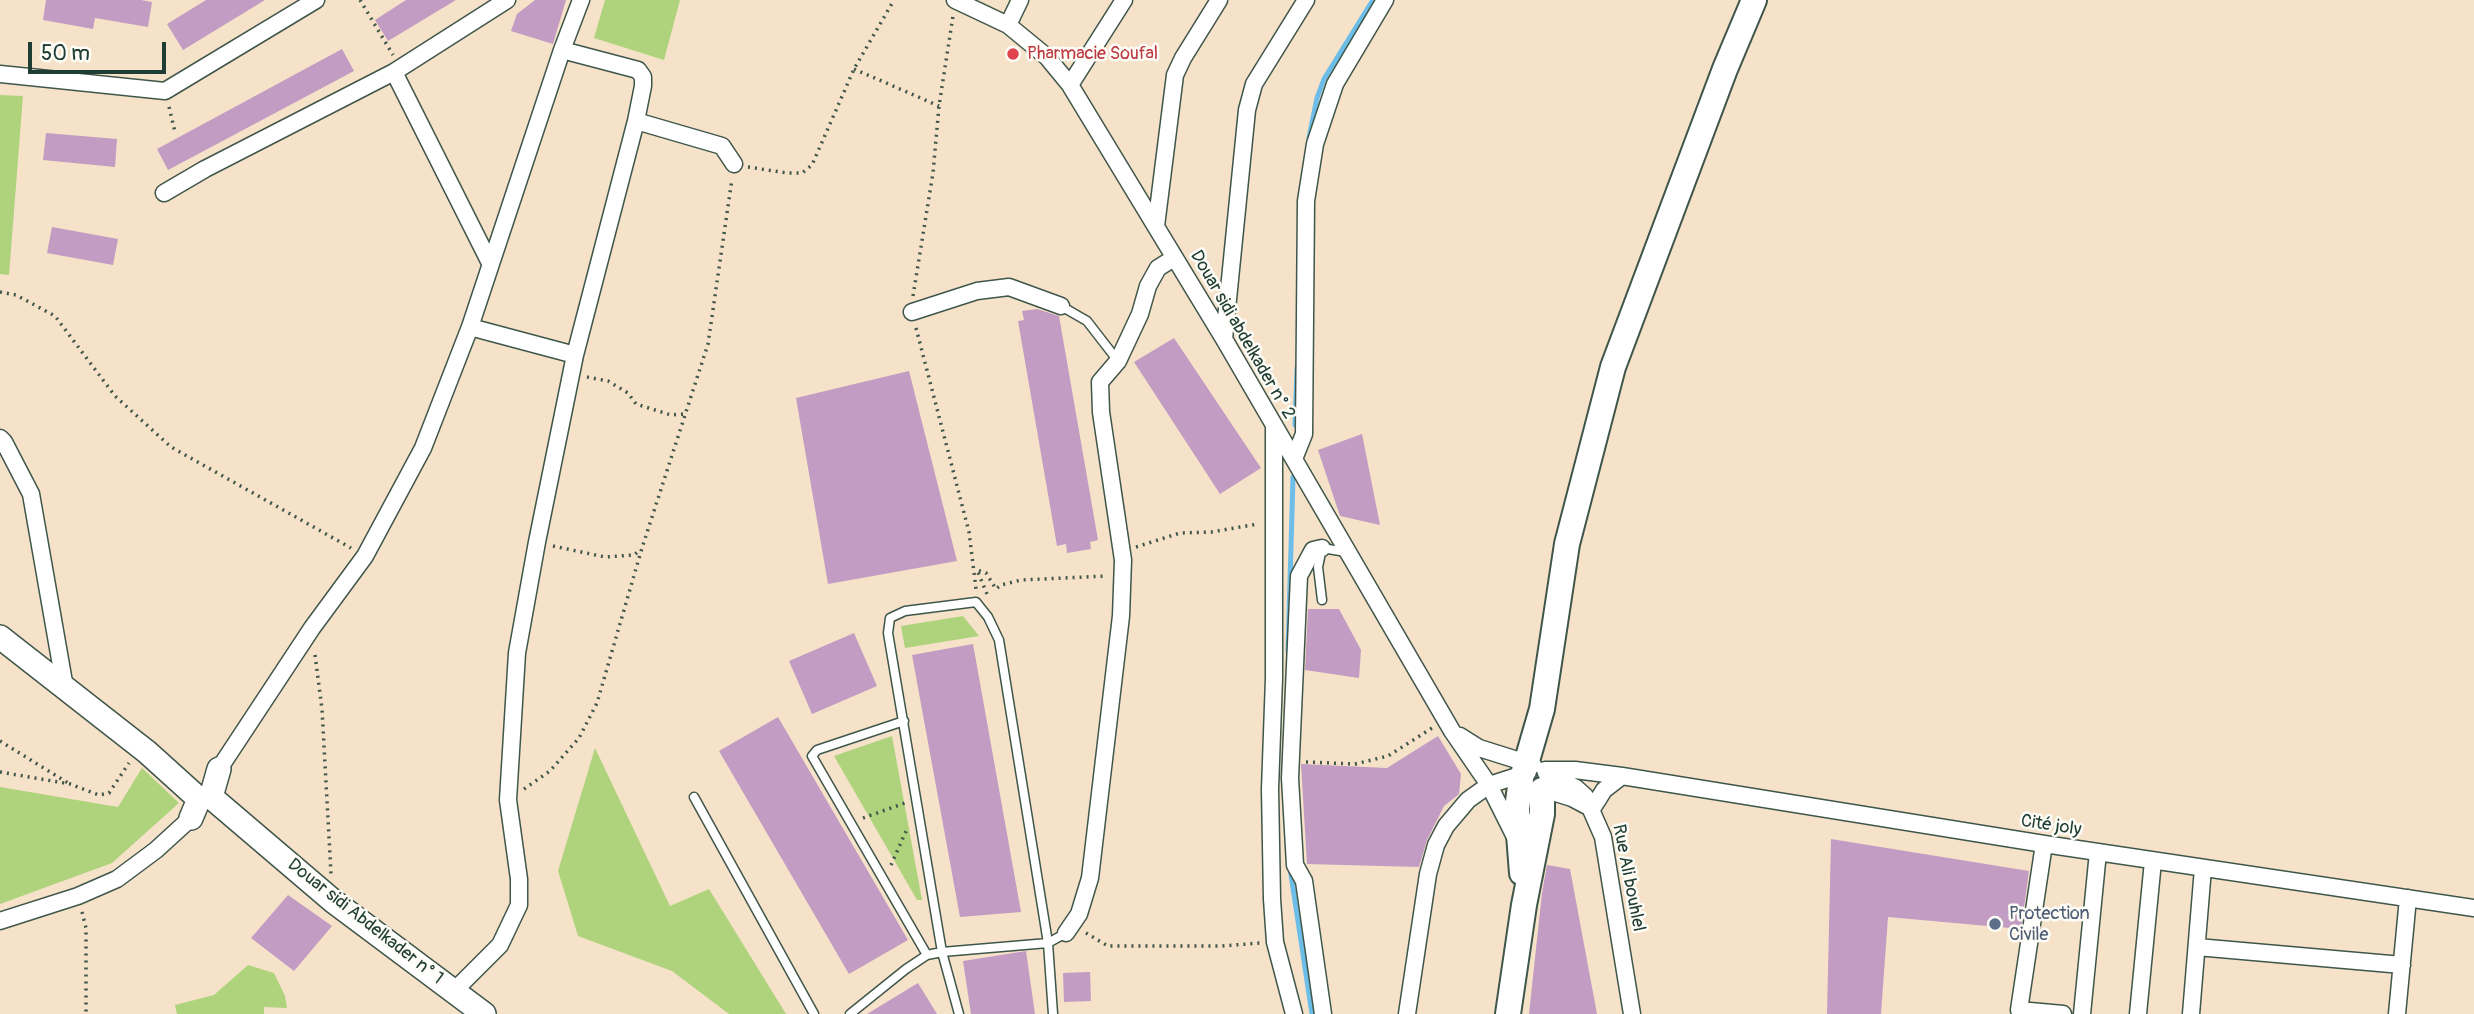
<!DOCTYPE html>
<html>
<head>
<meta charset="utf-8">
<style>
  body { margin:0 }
  #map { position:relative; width:2474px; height:1014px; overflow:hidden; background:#f5e2c8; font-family:Pangolin,sans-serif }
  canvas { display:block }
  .scale { position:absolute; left:28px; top:42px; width:138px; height:32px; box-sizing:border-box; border:4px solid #1f3d34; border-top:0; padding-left:9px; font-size:21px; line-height:24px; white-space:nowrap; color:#1f3d34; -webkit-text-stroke:5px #fdfcf7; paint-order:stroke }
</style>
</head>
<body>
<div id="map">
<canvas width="2474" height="1014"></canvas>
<div class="scale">50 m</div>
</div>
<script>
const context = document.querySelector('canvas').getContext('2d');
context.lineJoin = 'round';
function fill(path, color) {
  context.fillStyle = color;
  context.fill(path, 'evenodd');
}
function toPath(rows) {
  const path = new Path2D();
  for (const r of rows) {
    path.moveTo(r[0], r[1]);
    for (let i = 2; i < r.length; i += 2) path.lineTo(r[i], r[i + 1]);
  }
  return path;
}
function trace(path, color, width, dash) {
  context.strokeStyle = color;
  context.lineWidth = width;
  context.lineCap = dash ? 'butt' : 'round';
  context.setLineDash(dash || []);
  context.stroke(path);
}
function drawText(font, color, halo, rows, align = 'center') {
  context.font = font + ' Pangolin,sans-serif';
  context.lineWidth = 5;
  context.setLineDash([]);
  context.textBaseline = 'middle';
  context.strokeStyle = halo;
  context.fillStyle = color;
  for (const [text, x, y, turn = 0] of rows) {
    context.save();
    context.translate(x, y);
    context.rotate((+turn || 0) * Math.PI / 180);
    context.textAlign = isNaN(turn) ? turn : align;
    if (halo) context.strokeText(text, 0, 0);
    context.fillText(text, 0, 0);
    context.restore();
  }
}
const green = toPath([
  [605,0,680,0,664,60,594,38],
  [0,95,23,96,9,275,0,274],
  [963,616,979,636,905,648,901,626],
  [892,736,922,900,917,900,834,756],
  [595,748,670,906,709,889,786,1014,729,1014,672,971,578,936,558,871],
  [142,768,179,803,112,863,0,904,0,787,118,807],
  [248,965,274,973,285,996,287,1008,264,1007,264,1014,177,1014,175,1005,214,995]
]);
const stream = toPath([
  [1309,138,1317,98,1324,79,1373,0],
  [1295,425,1297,368],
  [1288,652,1293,477],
  [1290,868,1312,1014]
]);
const building = toPath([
  [46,0,141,0,152,2,148,27,95,18,93,29,43,20],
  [206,0,265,0,183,50,167,24],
  [406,0,456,0,388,41,375,20],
  [535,0,566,0,553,44,511,31,517,14],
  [342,49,354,71,168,170,157,149],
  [46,133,117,139,115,167,43,160],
  [52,227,118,239,113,265,47,253],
  [1037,309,1059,316,1098,540,1090,542,1091,549,1067,553,1066,544,1057,546,1018,321,1024,320,1022,311],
  [1174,338,1261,468,1220,494,1134,362],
  [909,371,957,561,828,584,796,398],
  [1362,434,1380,525,1340,516,1318,450],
  [1308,609,1339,609,1361,650,1359,678,1305,670],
  [854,633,877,686,812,714,789,661],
  [973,644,1021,912,960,917,912,655],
  [778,717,908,940,849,974,719,751],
  [1438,736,1461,774,1459,794,1444,806,1427,840,1419,867,1307,864,1301,764,1387,768],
  [1831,839,2029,871,2021,929,1888,917,1881,1014,1827,1014],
  [1547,865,1570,869,1597,1014,1529,1014,1542,893],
  [288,895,332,926,294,971,251,938],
  [1026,951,1035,1014,971,1014,963,961],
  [1090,972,1091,1001,1064,1002,1063,973],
  [918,983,937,1014,867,1014]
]);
const path = toPath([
  [360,0,393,55],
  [854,69,939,106],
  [169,107,175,132],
  [748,167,787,173,802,173,812,165,854,69,894,0],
  [0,292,16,295,55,316,115,396,171,447,351,548],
  [913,296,933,173,939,106,953,16],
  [916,328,969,532,976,589],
  [587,377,608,381,628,393,636,404,671,415,684,414],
  [553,546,605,557,634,555,640,550],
  [1136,547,1180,533,1211,532,1258,524],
  [987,594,977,570,986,573,996,589,1001,585,1021,580,1106,576],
  [315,655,322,709,331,874],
  [0,741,68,783],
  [1306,762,1355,764,1388,756,1432,728],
  [0,772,70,784,99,795,109,793,129,763],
  [524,789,550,771,579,738,597,703,642,548,708,344,732,179],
  [863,818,905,803],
  [891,865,907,829],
  [82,912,86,928,86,1014],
  [1086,933,1108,946,1222,946,1260,943]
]);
const lane = toPath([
  [1061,306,1087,321,1118,361],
  [1322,600,1318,567,1322,548,1346,552],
  [904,721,817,750,812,756,927,955],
  [694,797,814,1014],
  [850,1014,906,969,927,955,942,952,1048,943,999,640,988,617,976,602,905,611,890,618,888,633,942,952,959,1014],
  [1053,1014,1048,943,1066,933]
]);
const street = toPath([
  [955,0,1008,25,1047,57,1070,85,1224,339,1452,731,1489,785,1515,837],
  [1008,25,1020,0],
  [394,72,490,263],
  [0,74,165,91,316,0],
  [1070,85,1124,0],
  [636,121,722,146,734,164],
  [164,193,205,169,394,72,507,0],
  [1156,226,1175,75,1183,58,1219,0],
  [912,312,977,291,1009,287,1061,306],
  [470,327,575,355],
  [1224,339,1247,110,1254,84,1306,0],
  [1274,428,1274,678,1270,789,1272,899,1275,942,1294,1014],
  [0,438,4,442,31,494,65,688],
  [1294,459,1304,434,1306,201,1315,144,1335,84,1385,0],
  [1322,548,1313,550,1299,576,1290,778,1295,865,1304,881,1323,1014],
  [1460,736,1479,748,1533,765],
  [219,769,312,628,365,556,423,448,470,327,562,50,581,0],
  [1545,770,1575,770,1622,776,2044,844,2474,908],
  [1546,773,1576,788,1585,796,1603,837,1632,1014],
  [1543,789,1572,798,1587,806],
  [1592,809,1604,790,1622,776],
  [2044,844,2019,1010,2063,1014],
  [0,921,78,896,117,879,156,850,191,818],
  [1066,933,1079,914,1090,878,1121,616,1123,560,1101,412,1100,382,1118,361,1140,314,1148,286,1158,268,1174,258],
  [2197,947,2402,965],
  [454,991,500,945,519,905,519,879,508,800,517,653,537,542,575,355,636,121,643,86,643,77,638,70,562,50],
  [1407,1014,1428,874,1436,845,1446,826,1468,800,1489,785,1523,774],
  [2082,1014,2098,852],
  [2138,1014,2153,861],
  [2191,1014,2203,868],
  [2397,1014,2408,898]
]);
const secondary = toPath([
  [0,637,147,752,199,799,191,818],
  [219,769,211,797,333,901,484,1014]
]);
const primary = toPath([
  [1524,771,1542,709,1567,544,1613,367,1725,69,1754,0],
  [1521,779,1517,809,1522,873],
  [1508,1014,1524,905,1542,814,1542,790]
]);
const markers = [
  [1013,54,7,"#e0444e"],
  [1995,924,7,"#5c6f8a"]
];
const healthNames = [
  ["Pharmacie Soufal",1027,54]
];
const streetNames = [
  ["Douar sidi abdelkader n° 2",1242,335,60],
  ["Cité joly",2051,826,9],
  ["Rue Ali bouhlel",1628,878,79],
  ["Douar sidi Abdelkader n° 1",365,922,38]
];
const serviceNames = [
  ["Protection",2009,914],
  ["Civile",2009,935]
];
fill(green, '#aed37c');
trace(stream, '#6cbde8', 5);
fill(building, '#c29cc2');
trace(lane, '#3f564a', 11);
trace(street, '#3f564a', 19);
trace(secondary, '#3f564a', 26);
trace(primary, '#3f564a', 28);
trace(path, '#3f564a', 3.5, [2, 5]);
trace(lane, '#fff', 8);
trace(street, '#fff', 16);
trace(secondary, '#fff', 23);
trace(primary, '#fff', 24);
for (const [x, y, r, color] of markers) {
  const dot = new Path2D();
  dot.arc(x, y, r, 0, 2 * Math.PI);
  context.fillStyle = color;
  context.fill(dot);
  trace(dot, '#fdfcf7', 2.5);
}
drawText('18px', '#be3a42', '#fdfcf7', healthNames, 'left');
drawText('18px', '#1f3d34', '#fdfcf7', streetNames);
drawText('18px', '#4e5e75', '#fdfcf7', serviceNames, 'left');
</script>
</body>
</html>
